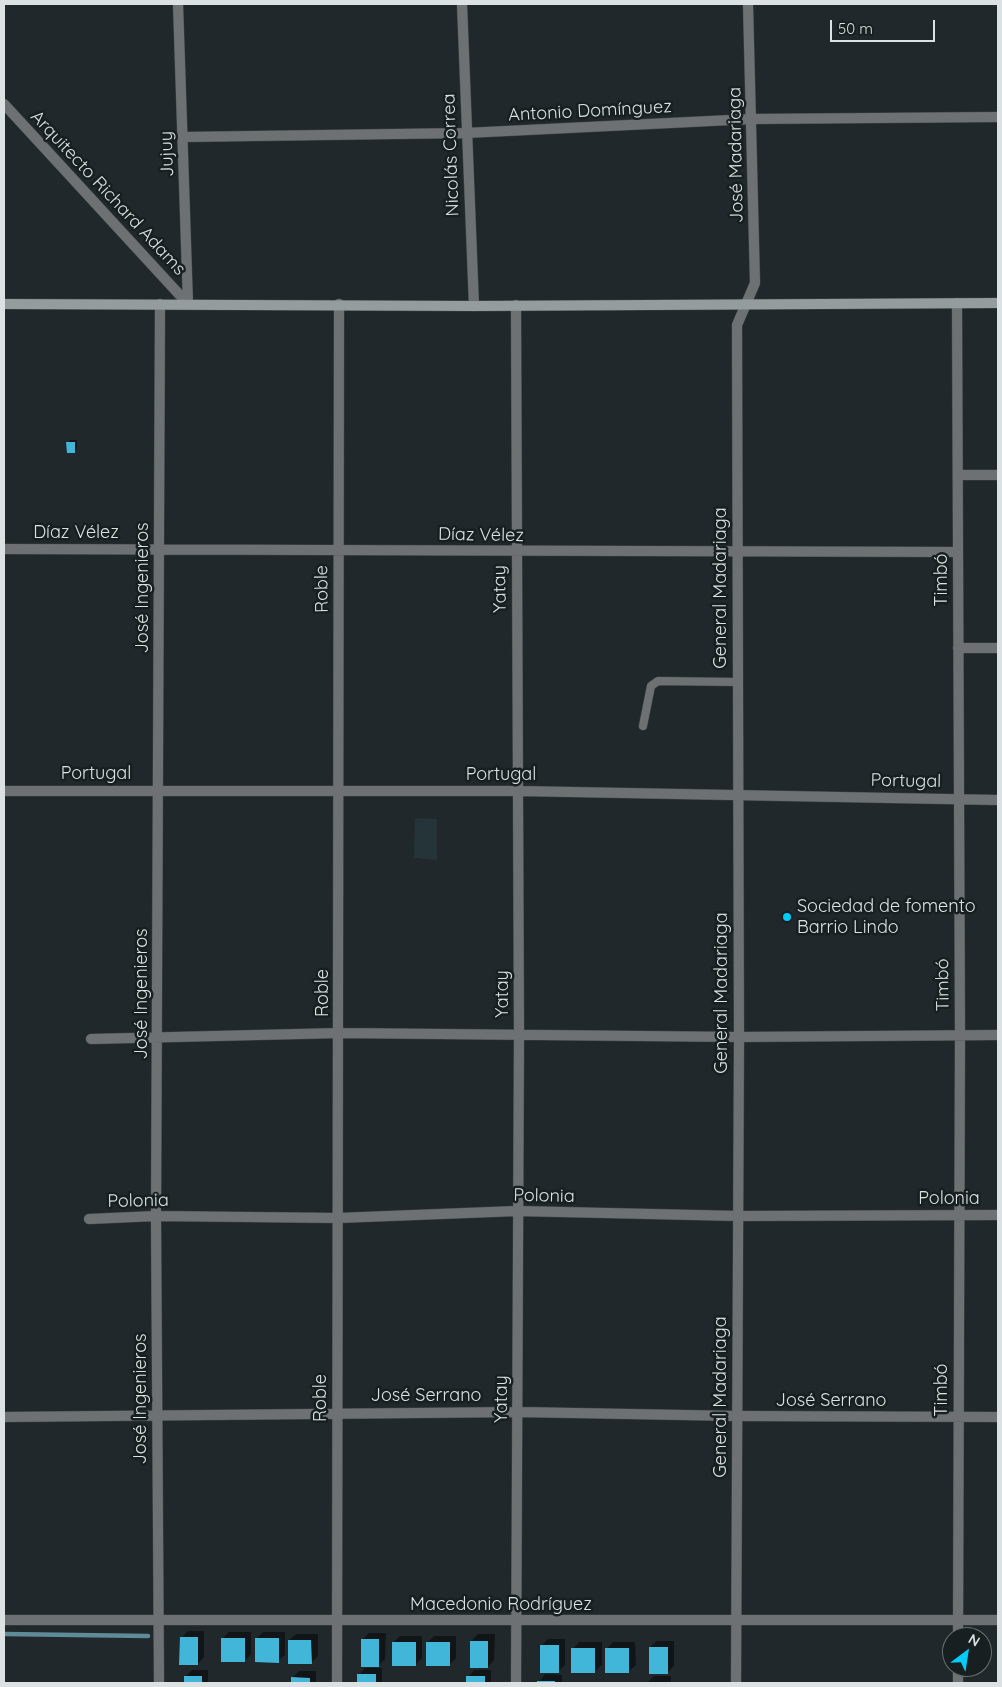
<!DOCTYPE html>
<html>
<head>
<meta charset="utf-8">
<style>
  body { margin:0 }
  #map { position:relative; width:1002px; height:1687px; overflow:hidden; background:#21282b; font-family:Quicksand,sans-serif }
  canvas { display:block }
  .frame { position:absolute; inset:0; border:5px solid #dce1e3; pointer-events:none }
  .north { position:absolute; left:942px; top:1627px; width:50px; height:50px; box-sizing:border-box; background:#171f21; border:1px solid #666d6f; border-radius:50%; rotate:31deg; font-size:14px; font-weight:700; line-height:20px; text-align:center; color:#dce1e3 }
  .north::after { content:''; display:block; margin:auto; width:18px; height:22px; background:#01cbf9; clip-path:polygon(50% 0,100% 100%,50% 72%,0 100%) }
  .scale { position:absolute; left:830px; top:20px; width:105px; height:22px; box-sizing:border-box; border:2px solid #dce1e3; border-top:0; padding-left:6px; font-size:15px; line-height:18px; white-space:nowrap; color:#dce1e3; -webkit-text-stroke:4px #171f21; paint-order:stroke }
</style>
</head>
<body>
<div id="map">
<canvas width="1002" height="1687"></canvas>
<div class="frame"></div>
<div class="north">N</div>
<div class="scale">50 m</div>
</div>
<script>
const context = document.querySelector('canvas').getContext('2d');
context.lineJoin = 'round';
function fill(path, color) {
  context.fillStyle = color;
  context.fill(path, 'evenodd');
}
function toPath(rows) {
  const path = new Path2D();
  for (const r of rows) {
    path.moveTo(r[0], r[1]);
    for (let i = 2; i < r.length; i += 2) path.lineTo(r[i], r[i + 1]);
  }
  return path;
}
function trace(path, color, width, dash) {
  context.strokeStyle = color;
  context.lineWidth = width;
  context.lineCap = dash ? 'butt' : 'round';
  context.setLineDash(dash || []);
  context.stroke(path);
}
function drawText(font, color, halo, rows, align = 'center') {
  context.font = font + ' Quicksand,sans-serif';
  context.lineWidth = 5;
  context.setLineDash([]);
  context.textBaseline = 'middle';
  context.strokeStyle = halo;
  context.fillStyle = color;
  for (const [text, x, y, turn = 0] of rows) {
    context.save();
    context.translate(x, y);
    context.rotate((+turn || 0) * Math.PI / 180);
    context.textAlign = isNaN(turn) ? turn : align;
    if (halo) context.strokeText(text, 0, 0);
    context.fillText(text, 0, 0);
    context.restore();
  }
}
const built = toPath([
  [415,818,437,819,437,860,414,858]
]);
const shadow = toPath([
  [71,440,77,440,77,449,74,452,68,443],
  [188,1631,204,1631,204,1657,198,1664,181,1638],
  [229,1632,251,1632,251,1654,245,1661,222,1639],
  [263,1632,285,1632,285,1655,278,1661,256,1639],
  [369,1633,386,1633,385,1659,379,1665,362,1640],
  [296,1634,318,1634,318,1656,311,1663,289,1640],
  [478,1634,495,1634,494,1660,488,1667,471,1641],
  [400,1636,422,1636,422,1658,415,1665,393,1643],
  [434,1636,456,1636,456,1658,449,1665,427,1643],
  [548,1639,565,1639,565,1665,558,1672,541,1646],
  [657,1641,674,1641,674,1666,667,1673,650,1647],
  [579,1642,602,1642,602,1665,595,1671,573,1649],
  [613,1642,635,1642,636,1665,629,1671,607,1649],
  [365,1668,382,1668,382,1683,359,1683,359,1675],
  [192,1670,208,1670,208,1683,185,1683,185,1677],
  [474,1670,491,1670,491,1683,468,1683,468,1677],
  [299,1671,316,1671,316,1683,292,1683,292,1678],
  [545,1674,562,1675,562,1683,538,1683],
  [654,1676,671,1676,671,1683,647,1683]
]);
const stream = toPath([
  [4,1634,148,1636]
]);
const building = toPath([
  [66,442,75,442,75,453,67,453],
  [180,1637,198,1637,198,1665,179,1665],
  [221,1638,245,1638,245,1662,221,1662],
  [255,1638,279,1638,279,1663,255,1662],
  [361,1639,379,1639,379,1667,361,1667],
  [288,1640,311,1640,312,1664,288,1664],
  [470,1641,488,1641,488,1668,470,1668],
  [392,1642,416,1642,416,1666,392,1666],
  [426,1642,450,1642,450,1666,426,1666],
  [540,1645,559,1645,559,1673,540,1673],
  [649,1647,668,1647,668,1674,649,1674],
  [571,1648,595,1648,595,1673,571,1673],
  [605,1648,629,1648,629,1673,605,1673],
  [357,1674,376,1674,376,1683,357,1683],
  [184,1676,202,1676,202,1683,184,1683],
  [466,1676,485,1676,485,1683,466,1683],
  [291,1677,310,1678,310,1683,291,1683],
  [537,1681,555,1681,555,1683,537,1683]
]);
const service = toPath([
  [643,726,651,686,658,681,738,682]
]);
const minor = toPath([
  [178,4,188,304],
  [462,4,474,306],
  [4,104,188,304],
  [183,137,466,133,751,119,998,117],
  [957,303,960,1034,958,1637],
  [516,305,519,1034,516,1683],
  [959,475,998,475],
  [4,549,958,552],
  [958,648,998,648],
  [4,791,518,791,998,800],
  [91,1039,340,1033,739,1037,998,1035],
  [89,1219,156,1216,338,1218,517,1211,739,1216,998,1215],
  [4,1417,519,1412,737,1416,998,1417],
  [4,1620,998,1620],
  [958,1667,958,1683],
  [159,1683,156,1216,160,304],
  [337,1683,339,304]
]);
const tertiary = toPath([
  [736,1683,739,1037,737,325,755,283,748,4]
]);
const secondary = toPath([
  [4,304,474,306,998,303]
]);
const markers = [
  [787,917,5,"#01cbf9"]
];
const streetNames = [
  ["Antonio Domínguez",590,111,-3],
  ["Jujuy",167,154,-92],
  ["Nicolás Correa",451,155,-92],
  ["José Madariaga",736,155,-91],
  ["Arquitecto Richard Adams",108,193,47],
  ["Díaz Vélez",76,533],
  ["Díaz Vélez",481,535,1],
  ["Timbó",942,580,-90],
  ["José Ingenieros",143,588,-90],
  ["General Madariaga",721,588,-90],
  ["Roble",322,589,-91],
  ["Yatay",500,589,-91],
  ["Portugal",96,774],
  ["Portugal",501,775],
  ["Portugal",906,781,1],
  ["Timbó",943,985,-91],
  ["Roble",323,993,-90],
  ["General Madariaga",722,993,-90],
  ["José Ingenieros",142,994,-90],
  ["Yatay",503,994,-90],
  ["Polonia",544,1196,1],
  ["Polonia",949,1199],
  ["Polonia",138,1201,-1],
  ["Timbó",942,1390,-90],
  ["José Serrano",426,1396],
  ["General Madariaga",721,1397,-90],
  ["Roble",321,1398,-90],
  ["José Ingenieros",141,1399,-90],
  ["Yatay",502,1399,-90],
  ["José Serrano",831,1401],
  ["Macedonio Rodríguez",501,1605]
];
const poiNames = [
  ["Sociedad de fomento",797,907],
  ["Barrio Lindo",797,928]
];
fill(built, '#253438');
fill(shadow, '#0007');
trace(stream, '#5f8a97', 4.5);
fill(building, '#42b6d9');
trace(service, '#3f4648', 9);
trace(minor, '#3f4648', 11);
trace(tertiary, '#3f4648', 11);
trace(secondary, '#3f4648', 11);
trace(service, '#6d7173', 8);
trace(minor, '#6d7173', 10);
trace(tertiary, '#6d7173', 10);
trace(secondary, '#959c9e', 10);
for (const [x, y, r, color] of markers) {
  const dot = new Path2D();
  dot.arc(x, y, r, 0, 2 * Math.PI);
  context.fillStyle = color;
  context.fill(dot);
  trace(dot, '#171f21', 2);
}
drawText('18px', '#dce1e3', '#171f21', streetNames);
drawText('18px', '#dce1e3', '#171f21', poiNames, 'left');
</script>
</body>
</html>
